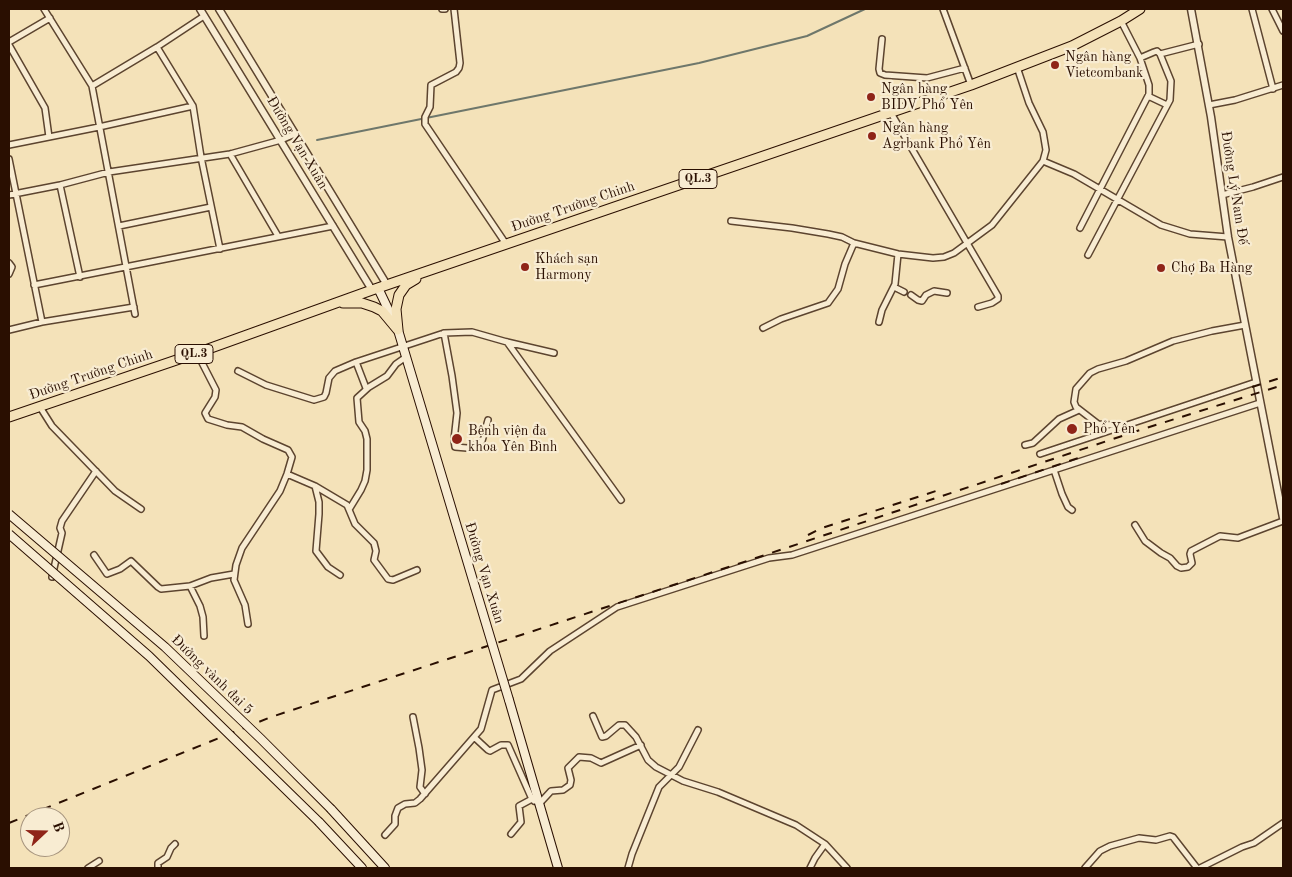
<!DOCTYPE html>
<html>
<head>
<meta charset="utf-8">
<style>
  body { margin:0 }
  #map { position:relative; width:1292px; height:877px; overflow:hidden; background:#f4e2b9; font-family:"Old Standard TT",serif }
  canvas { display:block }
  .frame { position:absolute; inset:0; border:10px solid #2a0f01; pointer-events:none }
  .north { position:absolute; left:20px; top:807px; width:50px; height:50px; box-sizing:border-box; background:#f8ecd2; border:1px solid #a6947e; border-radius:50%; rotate:69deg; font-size:14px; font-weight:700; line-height:20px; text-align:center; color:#2a0f01 }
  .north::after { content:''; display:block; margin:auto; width:18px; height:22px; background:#8f2418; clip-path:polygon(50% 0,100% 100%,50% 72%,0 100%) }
</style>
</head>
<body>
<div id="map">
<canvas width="1292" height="877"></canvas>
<div class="frame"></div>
<div class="north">B</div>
</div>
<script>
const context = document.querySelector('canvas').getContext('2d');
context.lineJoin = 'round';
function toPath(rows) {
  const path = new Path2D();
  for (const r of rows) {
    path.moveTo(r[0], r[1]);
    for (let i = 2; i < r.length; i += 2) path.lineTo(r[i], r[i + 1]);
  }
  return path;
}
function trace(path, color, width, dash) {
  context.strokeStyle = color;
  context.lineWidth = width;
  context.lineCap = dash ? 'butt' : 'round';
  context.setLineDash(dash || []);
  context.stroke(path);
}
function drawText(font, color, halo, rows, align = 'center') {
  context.font = font + ' "Old Standard TT",serif';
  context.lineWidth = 4.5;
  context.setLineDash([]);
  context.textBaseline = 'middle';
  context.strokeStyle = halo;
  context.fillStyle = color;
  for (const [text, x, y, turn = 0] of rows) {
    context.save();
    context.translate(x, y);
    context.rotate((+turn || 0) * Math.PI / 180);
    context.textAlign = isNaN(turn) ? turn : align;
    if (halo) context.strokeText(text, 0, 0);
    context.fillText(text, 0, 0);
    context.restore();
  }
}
const stream = toPath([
  [317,140,699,63,807,36,865,9]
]);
const minor = toPath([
  [44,9,92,86,135,314],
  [442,9,445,9],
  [454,9,460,63,459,68,456,72,431,85,430,107,425,117,425,124,506,244],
  [943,9,971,85],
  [1252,9,1273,89],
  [1272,9,1283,31],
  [882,39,879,69,880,73,885,75,927,78,965,68],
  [9,42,50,18],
  [9,45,45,108,49,137],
  [157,47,193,106,201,157,220,249],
  [1160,54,1199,44],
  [92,86,157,47,204,16],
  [1148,96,1167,105],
  [1209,105,1235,100,1283,85],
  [891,113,998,296,998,299,992,303,978,307],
  [9,145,99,127,193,106],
  [230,154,278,236],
  [9,159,42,322],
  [1043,161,1074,174,1161,225,1190,234,1228,237],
  [60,185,80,277],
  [9,195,60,185,109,172,230,154,281,140,295,134],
  [1222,195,1253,187,1283,177],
  [731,221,792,228,828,234,842,237,854,243,898,254,933,258,944,257,954,253,992,225,1043,161,1046,150,1043,132,1029,103,1017,67],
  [119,226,211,207],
  [1080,228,1149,94,1149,85,1140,58,1121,21],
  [1088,255,1170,100,1171,81,1160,54,1157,51,1154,52,1140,58],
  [9,263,12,267,9,274],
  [34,285,333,226],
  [894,287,904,292],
  [911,295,918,300,922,301,926,295,934,291,947,293],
  [879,322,882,310,895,284,898,254],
  [763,328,781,319,828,303,838,289,845,264,854,243],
  [9,330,42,322,134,307],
  [444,333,452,376,457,413,454,440,455,447,467,448,476,445,482,441,488,420],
  [507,342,621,500],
  [197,353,216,390,215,397,205,413,208,419,227,425,242,427,263,439,288,450,292,457,287,474,280,491,242,548,236,565,234,580,245,605,248,624],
  [356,362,366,388],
  [238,371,266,385,314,400,324,397,326,393,329,378,335,371,356,362,444,333,472,332,507,342,554,353],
  [40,407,52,426,115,491,141,509],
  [1124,426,1098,424,1076,407,1074,402,1076,389,1090,373,1098,369,1126,361,1173,341,1212,331,1245,325],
  [1025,445,1033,443,1059,419,1079,410],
  [1040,454,1256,382],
  [1054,470,1062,494,1068,507,1072,510],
  [287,474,315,486,347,505,355,524,374,543,376,551,374,560,388,579,393,580,417,570],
  [315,486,319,502,319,514,316,551,328,567,340,575],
  [350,508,361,490,365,481,367,470,367,439,365,431,359,422,357,398,369,387,387,376,396,364,406,357],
  [1135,525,1145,541,1161,553,1170,558,1177,566,1181,568,1188,567,1192,563,1190,554,1191,551,1220,536,1238,538,1283,521],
  [94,555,107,574,120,569,131,561,158,587,161,589,190,586,211,578,234,574],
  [52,577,62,533,60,528,62,521,96,471],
  [190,586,200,606,203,617,204,636],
  [593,716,602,737,606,736,619,725,625,725,636,737,648,760,656,767,683,781,718,792,796,825,825,844,847,868],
  [413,717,419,748,422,770,420,787,425,794],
  [474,737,488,750,490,751,501,745,508,745,531,797,534,801,536,799],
  [539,804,551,791,563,790,570,785,571,780,568,768,579,757,591,758,601,763,641,745],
  [511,834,521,822,519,806,532,799],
  [385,835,395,824,395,816,398,808,405,804,415,803,420,799,481,729,492,690,521,679,550,651,617,607,769,558,792,555,1260,403],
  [88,868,99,861],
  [158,868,158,863,167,857,171,848,175,844],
  [628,868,632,854,659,787,679,767,698,730],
  [810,868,815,858,825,844],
  [1085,868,1100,851,1110,846,1139,838,1156,840,1170,836,1173,837,1197,868],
  [1200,868,1242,847,1254,843,1283,823]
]);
const tertiary = toPath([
  [200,9,372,290],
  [219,9,387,285],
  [1191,9,1211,117,1228,237,1283,518]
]);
const secondary = toPath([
  [378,288,398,330,475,587],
  [509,700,558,868],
  [331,809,385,868],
  [319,822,362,868]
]);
const trunk = toPath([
  [343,303,362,303,374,307,382,311,397,329],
  [398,330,396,309,399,295,406,285,416,279],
  [9,417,197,353,372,290,971,85,1072,46,1121,21,1140,9]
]);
const rail = toPath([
  [1252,387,1283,377],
  [1001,484,1081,457],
  [808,535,822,528,936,491],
  [9,823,271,717,765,555,1143,429,1283,385]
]);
const secondaryBridge = toPath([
  [9,514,165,647,261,739,331,809],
  [9,534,149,656,319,822],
  [475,587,509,700]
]);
const markers = [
  [1055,65,5,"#8f2418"],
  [871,97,5,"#8f2418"],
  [872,136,5,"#8f2418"],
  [525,267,5,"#8f2418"],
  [1161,268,5,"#8f2418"],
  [1072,429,6,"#8f2418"],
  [457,439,6,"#8f2418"]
];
const shields = [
  [698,179,38],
  [194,354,38]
];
const shieldNames = [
  ["QL.3",698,179],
  ["QL.3",194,354]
];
const poiNames = [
  ["Ngân hàng",1065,57],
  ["Vietcombank",1065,73],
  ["Ngân hàng",881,89],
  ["BIDV Phổ Yên",881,105],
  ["Ngân hàng",882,128],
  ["Agrbank Phổ Yên",882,144],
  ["Khách sạn",535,259],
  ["Harmony",535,275],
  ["Chợ Ba Hàng",1171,268],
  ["Phổ Yên",1083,429],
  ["Bệnh viện đa",468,431],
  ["khoa Yên Bình",468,447]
];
const streetNames = [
  ["Đường Vạn Xuân",297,143,59],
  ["Đường Lý Nam Đế",1234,188,81],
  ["Đường Trường Chinh",573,207,-19],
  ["Đường Trường Chinh",91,375,-19],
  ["Đường Vạn Xuân",484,573,73],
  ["Đường vành đai 5",212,675,44]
];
trace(stream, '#6e776b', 2);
trace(minor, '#5c442f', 8);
trace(tertiary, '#5c442f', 9);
trace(secondary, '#2a0f01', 10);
trace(trunk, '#2a0f01', 11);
trace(minor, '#f8ecd2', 5);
trace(tertiary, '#f8ecd2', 6);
trace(secondary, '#f8ecd2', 8);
trace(trunk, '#f4e2b9', 9);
trace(rail, '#2a0f01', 2, [9, 9]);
trace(secondaryBridge, '#2a0f01', 10, []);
trace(secondaryBridge, '#f8ecd2', 8);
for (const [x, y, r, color] of markers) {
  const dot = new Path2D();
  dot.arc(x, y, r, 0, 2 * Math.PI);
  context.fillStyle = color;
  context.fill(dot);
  trace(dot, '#f8ecd2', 2);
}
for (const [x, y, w] of shields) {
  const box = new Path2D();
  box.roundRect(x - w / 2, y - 9.5, w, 19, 4);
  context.fillStyle = '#f8ecd2';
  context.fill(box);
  trace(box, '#2a0f01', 1);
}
drawText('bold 12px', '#2a0f01', null, shieldNames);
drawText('14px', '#2a0f01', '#f8ecd2', poiNames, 'left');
drawText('14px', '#2a0f01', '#f8ecd2', streetNames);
</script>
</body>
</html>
